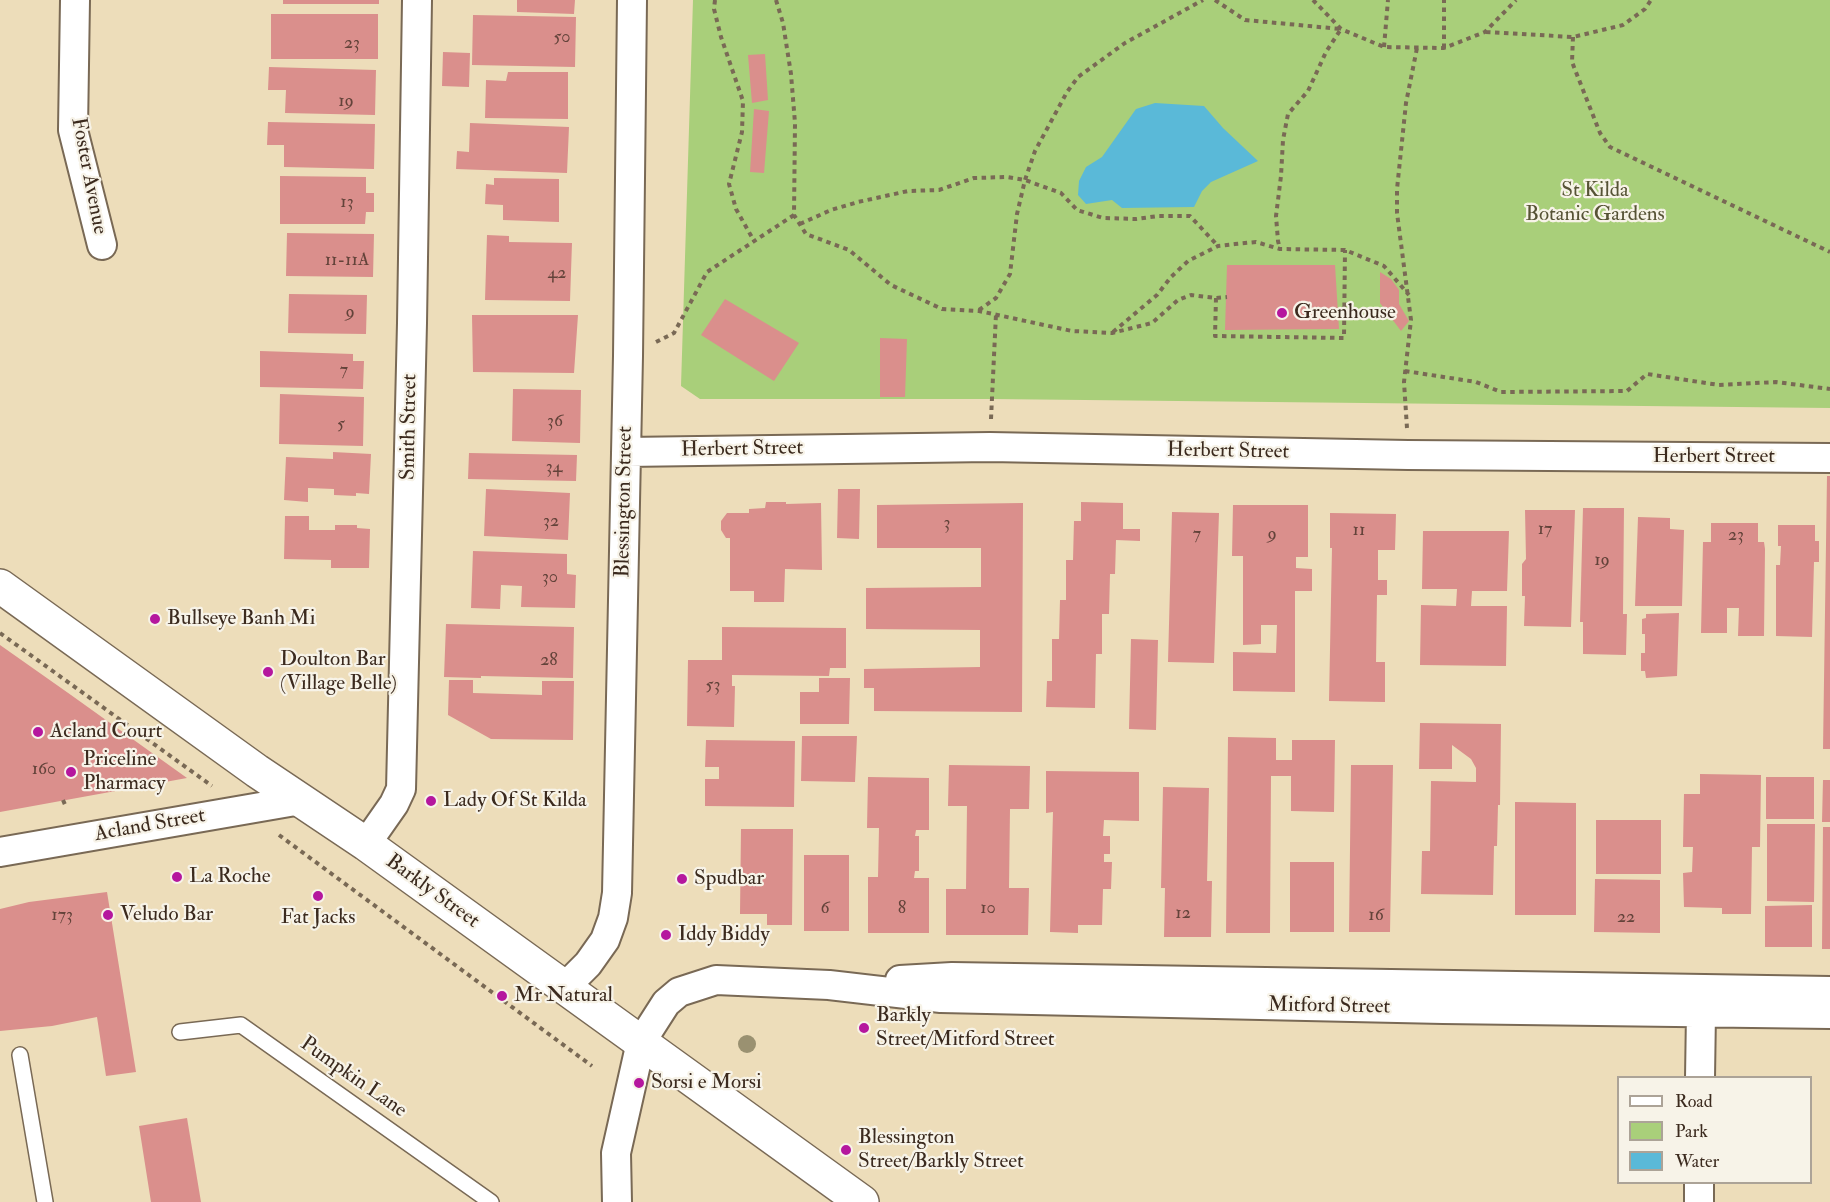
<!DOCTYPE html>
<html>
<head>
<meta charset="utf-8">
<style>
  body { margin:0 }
  #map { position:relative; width:1830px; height:1202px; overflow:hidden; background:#edddba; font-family:"IM FELL Double Pica",serif }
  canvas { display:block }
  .legend { position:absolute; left:1617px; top:1076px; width:195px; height:108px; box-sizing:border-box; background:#f7f3e8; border:2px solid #aca397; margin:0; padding:8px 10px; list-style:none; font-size:18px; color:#3b2a1e }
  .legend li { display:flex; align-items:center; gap:12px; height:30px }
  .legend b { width:30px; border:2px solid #aca397 }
</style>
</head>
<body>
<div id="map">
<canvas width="1830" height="1202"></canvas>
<ul class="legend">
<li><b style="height:8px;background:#fff"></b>Road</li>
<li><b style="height:16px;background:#a9cf7a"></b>Park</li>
<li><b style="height:16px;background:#5ab9d8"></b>Water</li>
</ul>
</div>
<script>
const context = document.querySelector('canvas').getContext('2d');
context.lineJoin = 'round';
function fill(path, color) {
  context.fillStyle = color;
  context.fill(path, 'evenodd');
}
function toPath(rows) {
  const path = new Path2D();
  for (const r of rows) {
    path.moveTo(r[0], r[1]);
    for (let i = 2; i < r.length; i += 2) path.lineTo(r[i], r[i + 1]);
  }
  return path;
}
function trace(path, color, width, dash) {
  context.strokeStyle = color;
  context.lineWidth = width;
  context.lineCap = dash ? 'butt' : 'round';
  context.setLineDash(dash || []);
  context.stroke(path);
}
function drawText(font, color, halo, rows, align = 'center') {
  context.font = font + ' "IM FELL Double Pica",serif';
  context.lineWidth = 4.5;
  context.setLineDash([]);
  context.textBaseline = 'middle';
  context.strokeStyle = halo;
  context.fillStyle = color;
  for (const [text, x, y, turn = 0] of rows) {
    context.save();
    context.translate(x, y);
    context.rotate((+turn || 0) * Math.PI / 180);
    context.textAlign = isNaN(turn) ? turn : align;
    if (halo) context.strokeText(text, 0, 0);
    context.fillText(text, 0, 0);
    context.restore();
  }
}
const green = toPath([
  [693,0,1830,0,1830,408,992,399,700,399,681,386]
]);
const water = toPath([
  [1155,103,1204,106,1223,128,1258,161,1211,182,1202,191,1194,207,1122,208,1112,200,1086,204,1078,195,1079,181,1086,167,1102,157,1136,109]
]);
const building = toPath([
  [283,0,379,0,379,4,283,4],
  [517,0,575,0,574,14,517,12],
  [271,14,378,14,378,59,271,59],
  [473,15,576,17,575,67,472,65],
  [443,52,470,53,469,87,442,86],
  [765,54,768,100,752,103,748,55],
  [269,67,376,70,375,115,285,113,286,90,268,90],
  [508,72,568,72,568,119,485,118,486,80,506,81],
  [754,109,769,111,764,173,750,172],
  [268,122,375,124,374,169,284,167,284,145,267,145],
  [470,123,569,127,567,173,456,169,457,151,469,152],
  [280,176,366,177,366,193,374,193,374,212,366,212,365,224,280,224],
  [494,178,559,179,559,222,503,220,503,205,485,204,486,184,494,185],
  [287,233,374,234,373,277,286,276],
  [487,235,509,236,509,242,572,243,570,301,485,300],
  [1227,265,1335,265,1339,329,1225,330],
  [1380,272,1391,279,1399,290,1399,304,1409,321,1401,331,1380,303],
  [289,294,367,295,366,334,288,333],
  [725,299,799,343,774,381,701,335],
  [472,315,578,315,574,373,473,372],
  [880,338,907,339,905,397,880,397],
  [260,351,353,354,353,361,364,361,363,389,260,387],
  [513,389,581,390,580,443,512,441],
  [280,394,364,397,363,446,279,444],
  [333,452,371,454,369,494,356,493,356,496,334,495,334,489,308,488,308,502,284,500,286,457,333,459],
  [469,453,577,455,576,481,468,479],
  [1827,476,1830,476,1830,749,1823,749],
  [486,489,570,493,568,540,484,536],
  [838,489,860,489,859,539,837,538],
  [766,502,786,502,786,504,821,503,822,570,785,569,784,602,754,602,754,591,730,591,730,538,726,538,721,530,721,521,727,513,749,513,749,509,765,508],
  [1081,502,1123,503,1123,529,1140,529,1140,541,1116,540,1115,574,1110,574,1109,614,1102,614,1102,654,1096,654,1095,708,1046,707,1047,681,1052,681,1052,639,1059,639,1060,600,1066,600,1066,560,1073,560,1074,521,1081,521],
  [1023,503,1022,712,874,711,874,688,864,688,864,669,980,667,980,630,866,629,866,588,981,587,981,548,877,548,877,505],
  [1233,505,1308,505,1308,557,1296,557,1296,568,1312,569,1312,591,1295,591,1295,692,1233,691,1233,652,1276,653,1277,625,1261,625,1261,644,1243,645,1243,556,1232,556],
  [1583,508,1624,508,1623,614,1627,614,1626,655,1583,654,1583,622,1580,622],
  [1525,510,1575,510,1571,627,1524,626,1525,596,1522,596,1522,564,1526,559],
  [1172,512,1219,513,1214,663,1168,662],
  [1330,513,1396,514,1395,550,1378,550,1378,580,1387,580,1387,595,1377,595,1376,662,1385,662,1385,702,1329,701,1332,548,1330,548],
  [285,516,309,516,309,530,335,530,335,525,357,525,357,528,370,529,369,568,331,568,331,560,284,559],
  [1638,517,1670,518,1670,529,1684,530,1682,606,1635,606],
  [1711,523,1758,523,1758,542,1764,542,1765,549,1764,636,1738,636,1739,608,1727,608,1727,633,1701,633,1703,542,1711,542],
  [1778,525,1815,525,1815,541,1819,541,1819,562,1814,562,1812,637,1776,636,1776,565,1780,565,1781,546,1778,546],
  [1423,531,1509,531,1507,591,1472,591,1471,606,1507,606,1506,666,1420,665,1421,605,1456,606,1457,589,1422,589],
  [473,551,567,554,567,574,576,575,575,608,521,607,522,586,501,585,500,609,471,608],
  [1679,613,1677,676,1646,678,1645,671,1641,671,1641,653,1645,653,1645,634,1642,634,1642,619,1646,618,1646,614],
  [446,624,574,627,573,678,481,676,481,678,444,677],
  [722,627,846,628,846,668,830,668,829,676,732,675,732,686,735,686,734,727,687,726,688,660,722,660],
  [1131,639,1158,640,1156,730,1129,729],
  [0,645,71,695,187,778,0,812],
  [819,678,850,678,849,724,800,724,800,692,819,692],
  [449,680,473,680,473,693,542,695,542,681,574,681,573,740,491,739,448,715],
  [1420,723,1501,724,1500,805,1498,805,1497,846,1494,846,1493,895,1421,894,1422,851,1430,851,1431,781,1476,782,1476,768,1471,759,1452,745,1452,769,1419,769],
  [802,736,857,736,855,782,801,781],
  [1228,737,1276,738,1276,760,1292,760,1292,740,1335,740,1334,812,1291,811,1291,776,1271,776,1270,933,1226,933],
  [706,740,795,741,794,807,705,806,705,779,719,779,719,767,705,767],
  [949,765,1030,766,1029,809,1010,809,1009,888,1029,888,1028,935,946,935,946,889,966,889,967,806,948,806],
  [1351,765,1393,765,1390,932,1349,932],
  [1046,771,1139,772,1139,821,1104,820,1103,836,1110,836,1110,854,1104,854,1104,862,1112,862,1111,889,1103,889,1102,925,1078,925,1078,933,1050,932,1053,812,1046,813],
  [1700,774,1761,775,1760,847,1752,847,1751,914,1722,914,1722,908,1684,907,1683,873,1692,872,1693,847,1683,847,1684,794,1700,794],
  [868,777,929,778,929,830,916,830,915,836,919,836,919,871,915,871,914,878,929,878,929,933,868,933,868,877,878,877,879,828,867,828],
  [1766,777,1814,777,1814,819,1766,819],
  [1823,780,1830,780,1830,822,1822,822],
  [1163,787,1209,788,1207,881,1212,881,1211,937,1164,937,1165,888,1161,888],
  [1515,802,1576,803,1576,915,1515,915],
  [1596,820,1661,820,1661,874,1596,874],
  [1767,824,1815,824,1814,902,1767,901],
  [1823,827,1830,827,1830,949,1822,949],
  [741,829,793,829,792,925,767,925,767,914,740,914],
  [804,855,849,855,849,931,804,931],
  [1290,862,1334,862,1334,932,1290,932],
  [1595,879,1660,880,1660,933,1594,932],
  [107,892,136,1072,106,1076,97,1017,52,1026,0,1031,0,909,29,902],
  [1812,905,1812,947,1765,947,1765,906],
  [187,1118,201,1202,151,1202,139,1126]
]);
const path = toPath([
  [715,0,714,9,721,37,743,101,742,132,729,184,736,209,754,241],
  [776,0,783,23,791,74,795,123,794,215,806,234,849,250,891,285,942,309,979,311,1072,331,1112,333,1152,323,1178,300,1191,295,1216,298,1227,297],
  [1215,0,1245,20,1341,29,1326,52,1308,91,1288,114,1283,140,1281,176,1276,216,1278,241,1280,249],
  [1313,0,1341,29,1384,47,1444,48,1485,32,1516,0],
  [1486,32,1573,37,1623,25,1645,9,1651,0],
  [1573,37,1572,62,1600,133,1610,147,1830,252],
  [1384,47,1388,0],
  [1444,48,1444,0],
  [800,224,831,210,858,202,908,191,939,190,974,178,1007,177,1025,180,1061,193,1077,210,1103,218,1136,219,1158,216,1190,216,1218,246],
  [1216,298,1215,336,1344,338,1345,250],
  [979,310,996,298,1010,274,1017,214,1025,180,1035,151,1067,92,1078,77,1125,43,1203,0],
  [1113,332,1157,295,1171,277,1188,261,1218,246,1235,244,1256,242,1280,249,1345,250,1384,266,1409,295],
  [656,342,674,333,707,272,794,215],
  [1405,371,1476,382,1501,392,1627,391,1647,374,1719,385,1776,382,1830,389],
  [991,419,996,314],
  [1407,428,1404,382,1411,320,1397,213,1397,189,1406,103,1417,48],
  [0,633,212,786],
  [63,800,66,807],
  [279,835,592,1066]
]);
const lane = toPath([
  [180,1032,241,1025,491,1202],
  [20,1055,45,1202]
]);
const street = toPath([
  [75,0,73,130,102,245],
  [626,452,990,447,1408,455,1830,458],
  [366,844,394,804,401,789,412,323,417,0],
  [0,852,301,800],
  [900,980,952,977,1830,991],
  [565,987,588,964,605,940,613,918,617,893,628,356,632,0],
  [1700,1078,1701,1012],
  [617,1202,616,1153,641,1042,666,1003,679,992,716,980,829,985,941,998,1443,1009,1830,1014],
  [1699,1202,1699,1182]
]);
const secondary = toPath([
  [0,586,257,771,366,844,862,1202]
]);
const trees = [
  [747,1044]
];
const markers = [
  [1282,313,6,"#b5179e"],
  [155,619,6,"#b5179e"],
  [268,672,6,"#b5179e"],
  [38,732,6,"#b5179e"],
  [71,772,6,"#b5179e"],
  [431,801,6,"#b5179e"],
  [177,877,6,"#b5179e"],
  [682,879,6,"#b5179e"],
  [318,896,6,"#b5179e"],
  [108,915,6,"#b5179e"],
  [666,935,6,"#b5179e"],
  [502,996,6,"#b5179e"],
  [864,1028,6,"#b5179e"],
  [639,1083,6,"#b5179e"],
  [846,1150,6,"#b5179e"]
];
const numberNames = [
  ["50",562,38],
  ["23",352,44],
  ["19",346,102],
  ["13",347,203],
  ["11-11A",347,261],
  ["42",557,274],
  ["9",350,313],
  ["7",344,371],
  ["36",555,422],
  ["5",341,425],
  ["34",554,468],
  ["32",551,522],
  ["3",947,524],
  ["17",1545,530],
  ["11",1359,531],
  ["7",1197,535],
  ["9",1272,535],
  ["23",1736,536],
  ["19",1602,561],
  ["30",550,578],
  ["28",549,661],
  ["53",713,686],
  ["160",44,770],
  ["6",825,909],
  ["8",902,909],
  ["10",988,909],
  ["12",1183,914],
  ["173",62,916],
  ["16",1376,916],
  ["22",1626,918]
];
const streetNames = [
  ["Foster Avenue",88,176,79],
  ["Smith Street",410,427,-89],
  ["Herbert Street",742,450,-1],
  ["Herbert Street",1228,452,1],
  ["Herbert Street",1714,457],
  ["Blessington Street",625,502,-89],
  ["Acland Street",150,826,-10],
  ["Barkly Street",432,892,36],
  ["Mitford Street",1329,1007,1],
  ["Pumpkin Lane",353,1078,35]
];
const parkNames = [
  ["St Kilda",1595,191],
  ["Botanic Gardens",1595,215]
];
const poiNames = [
  ["Greenhouse",1294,313],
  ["Bullseye Banh Mi",167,619],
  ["Doulton Bar",280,660],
  ["(Village Belle)",280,684],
  ["Acland Court",50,732],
  ["Priceline",83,760],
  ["Pharmacy",83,784],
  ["Lady Of St Kilda",443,801],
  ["La Roche",189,877],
  ["Spudbar",694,879],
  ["Veludo Bar",120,915],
  ["Fat Jacks",318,918,"center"],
  ["Iddy Biddy",678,935],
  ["Mr Natural",514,996],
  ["Barkly",876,1016],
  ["Street/Mitford Street",876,1040],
  ["Sorsi e Morsi",651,1083],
  ["Blessington",858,1138],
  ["Street/Barkly Street",858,1162]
];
fill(green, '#a9cf7a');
fill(water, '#5ab9d8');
fill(building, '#da8f8c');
trace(lane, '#796955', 18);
trace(street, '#796955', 32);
trace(secondary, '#796955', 36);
trace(path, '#796955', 4, [4.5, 4.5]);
trace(lane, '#fff', 15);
trace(street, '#fff', 28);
trace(secondary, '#fff', 33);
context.fillStyle = '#9a9171';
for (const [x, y] of trees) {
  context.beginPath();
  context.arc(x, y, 9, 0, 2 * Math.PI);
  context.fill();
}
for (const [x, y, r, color] of markers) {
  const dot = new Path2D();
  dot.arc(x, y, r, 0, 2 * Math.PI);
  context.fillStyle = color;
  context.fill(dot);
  trace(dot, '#f7f3e8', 2);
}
drawText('18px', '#63433a', null, numberNames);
drawText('21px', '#3b2a1e', '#f7f3e8', streetNames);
drawText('21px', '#565335', '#f7f3e8', parkNames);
drawText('21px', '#3b2a1e', '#f7f3e8', poiNames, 'left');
</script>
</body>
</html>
